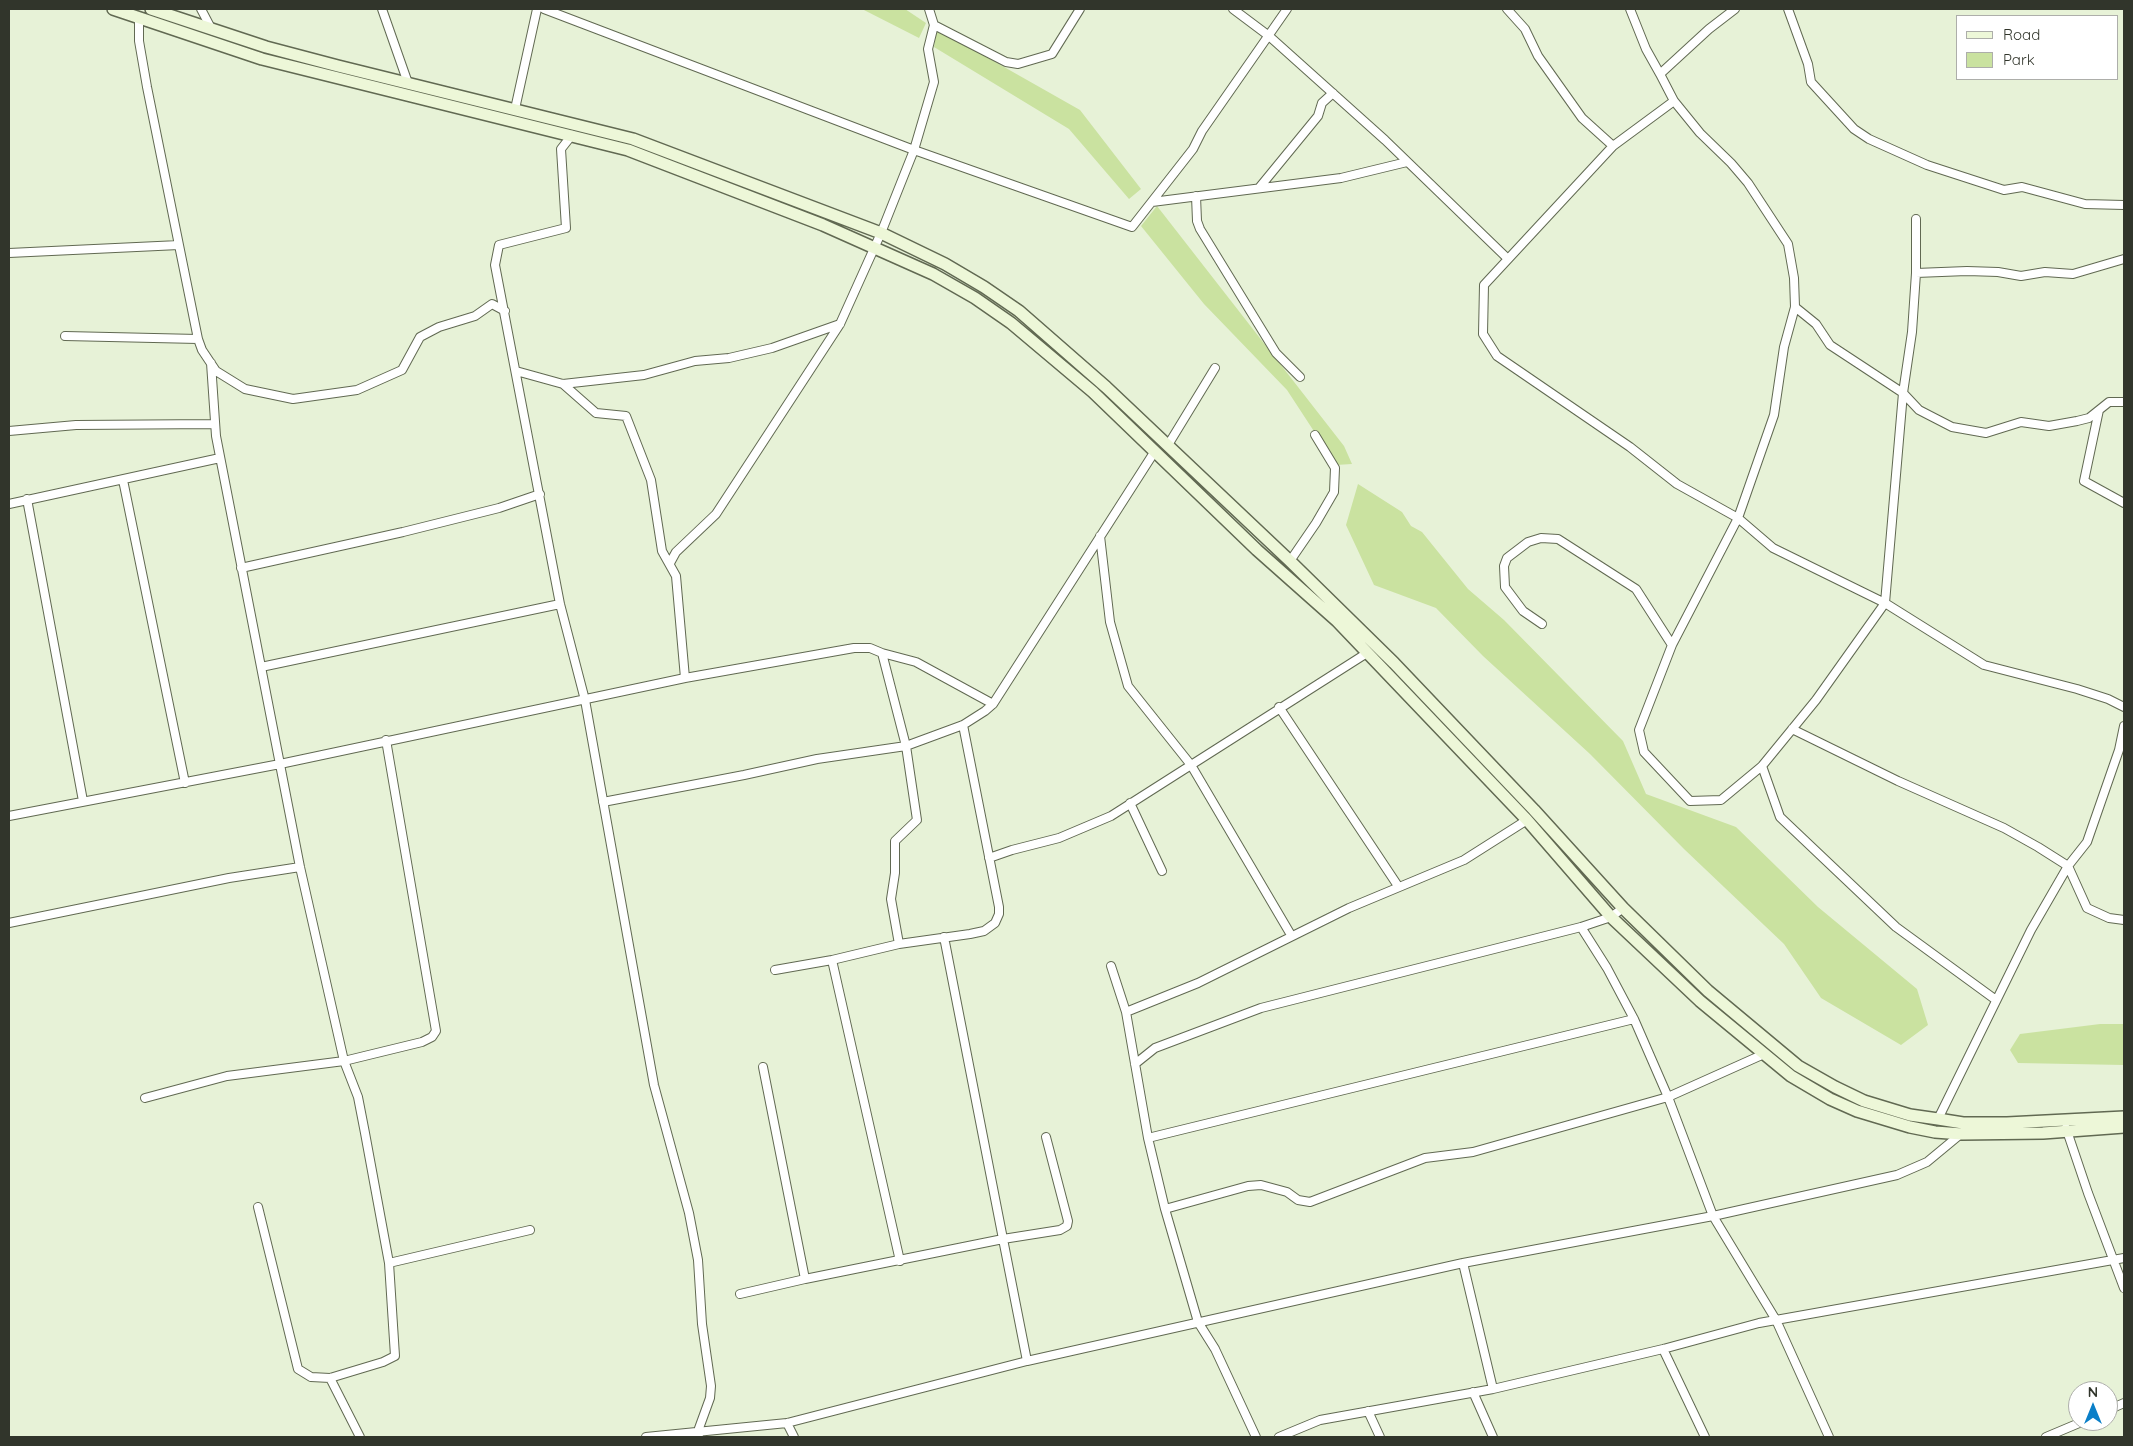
<!DOCTYPE html>
<html>
<head>
<meta charset="utf-8">
<style>
  body { margin:0 }
  #map { position:relative; width:2133px; height:1446px; overflow:hidden; background:#e7f2d7; font-family:Quicksand,sans-serif }
  canvas { display:block }
  .frame { position:absolute; inset:0; border:10px solid #31352b; pointer-events:none }
  .legend { position:absolute; left:1956px; top:15px; width:162px; height:65px; box-sizing:border-box; background:#fff; border:1px solid #adaeaa; margin:0; padding:6px 9px; list-style:none; font-size:15px; color:#31352b }
  .legend li { display:flex; align-items:center; gap:10px; height:25px }
  .legend b { width:25px; border:1px solid #adaeaa }
  .north { position:absolute; left:2068px; top:1381px; width:50px; height:50px; box-sizing:border-box; background:#fff; border:1px solid #adaeaa; border-radius:50%; rotate:0deg; font-size:14px; font-weight:700; line-height:20px; text-align:center; color:#31352b }
  .north::after { content:''; display:block; margin:auto; width:18px; height:22px; background:#0a7fc8; clip-path:polygon(50% 0,100% 100%,50% 72%,0 100%) }
</style>
</head>
<body>
<div id="map">
<canvas width="2133" height="1446"></canvas>
<div class="frame"></div>
<ul class="legend">
<li><b style="height:6px;background:#edf7d8"></b>Road</li>
<li><b style="height:14px;background:#cae2a0"></b>Park</li>
</ul>
<div class="north">N</div>
</div>
<script>
const context = document.querySelector('canvas').getContext('2d');
context.lineJoin = 'round';
function fill(path, color) {
  context.fillStyle = color;
  context.fill(path, 'evenodd');
}
function toPath(rows) {
  const path = new Path2D();
  for (const r of rows) {
    path.moveTo(r[0], r[1]);
    for (let i = 2; i < r.length; i += 2) path.lineTo(r[i], r[i + 1]);
  }
  return path;
}
function trace(path, color, width, dash) {
  context.strokeStyle = color;
  context.lineWidth = width;
  context.lineCap = dash ? 'butt' : 'round';
  context.setLineDash(dash || []);
  context.stroke(path);
}
const green = toPath([
  [862,9,905,9,926,23,919,38],
  [937,29,1080,110,1141,189,1129,199,1069,129,934,47],
  [1157,206,1344,446,1352,464,1336,465,1287,390,1204,304,1141,226],
  [1358,484,1402,512,1411,526,1422,532,1468,589,1504,620,1623,741,1646,794,1736,827,1818,907,1917,989,1928,1025,1901,1045,1821,998,1784,944,1684,849,1590,754,1483,656,1436,608,1374,585,1346,525],
  [2100,1024,2124,1024,2124,1065,2018,1063,2010,1050,2020,1034]
]);
const street = toPath([
  [201,9,212,30],
  [382,9,408,83],
  [544,9,914,150,1132,227,1193,149,1202,131,1287,9],
  [1233,9,1269,36,1385,140,1508,259],
  [1507,9,1525,29,1538,56,1582,118,1613,146,1674,101],
  [1630,9,1646,49,1660,74,1709,29,1735,9],
  [1788,9,1808,64,1811,82,1854,129,1869,139,1927,165,2004,190,2022,187,2085,204,2124,205],
  [139,18,139,41,147,87,198,339,202,350,216,371,245,389,293,399,357,390,402,370,420,337,439,327,475,316,492,304,505,311],
  [934,25,1006,62,1018,64,1052,54,1080,9],
  [1660,74,1674,101,1700,133,1731,163,1748,183,1788,244,1794,278,1795,307,1784,347,1774,415,1738,518,1672,645,1639,730,1644,752,1690,801,1721,800,1762,766,1816,700,1885,603,1903,393,1912,332,1916,273,1916,219],
  [515,109,537,9],
  [572,135,561,149,566,228,499,245,495,265,560,604,585,700,654,1085,689,1213,698,1260,702,1324,711,1386,710,1398,698,1431,699,1437],
  [1613,146,1484,285,1483,334,1497,356,1630,447,1677,484,1738,518,1773,548,1885,603,1984,665,2077,689,2108,699,2124,707],
  [1259,188,1318,116,1322,103,1333,93],
  [1196,196,1197,221,1200,229,1276,353,1300,377],
  [1152,202,1341,178,1407,162],
  [9,253,179,245],
  [1916,273,1967,271,1998,272,2021,276,2045,272,2073,274,2124,259],
  [1795,307,1816,324,1830,345,1903,393,1919,410,1952,427,1986,433,2021,422,2049,426,2077,421,2089,418,2099,410,2084,481,2124,503],
  [65,336,198,339],
  [211,363,216,436,300,867,344,1061,358,1097,365,1133,389,1263,395,1356,383,1362,330,1378,311,1377,298,1369,258,1207],
  [516,371,563,384,644,375,695,361,729,358,772,348,840,324],
  [563,384,596,413,626,416,651,480,662,551,676,576,685,678],
  [2099,410,2109,402,2124,402],
  [9,431,76,425,215,424],
  [1168,445,1215,368],
  [123,480,185,783],
  [27,499,83,801],
  [9,504,220,458],
  [1100,536,1110,622,1128,686,1191,765,1291,935],
  [1290,561,1316,523,1334,492,1335,468,1315,435],
  [670,563,676,552,716,514,840,324,881,233,914,150,934,82,928,49,934,25,929,9],
  [241,568,403,532,499,508,540,494],
  [1542,624,1523,611,1505,587,1504,566,1507,558,1528,542,1541,538,1558,539,1636,589,1672,645],
  [882,653,916,662,993,704],
  [261,667,560,604],
  [1279,707,1398,886],
  [1792,729,1898,781,2004,828,2038,847,2068,866,2087,908,2109,918,2124,920],
  [1762,766,1780,817,1896,927,1996,1000],
  [603,802,744,775,817,759,906,746,917,820,895,841,895,873,891,899,899,944],
  [1130,803,1162,871],
  [9,816,280,764,685,678,854,648,870,648,882,653,906,746,963,725,985,711,993,704,1155,451],
  [989,858,1012,850,1059,838,1111,816,1367,653],
  [9,923,229,878,300,867],
  [1581,927,1607,968,1634,1019,1668,1097,1713,1216,1776,1320,1829,1437],
  [944,937,1003,1239,1060,1230,1067,1226,1068,1221,1046,1137],
  [832,960,900,1261],
  [1111,966,1126,1012,1148,1138,1165,1209,1198,1322,1215,1349,1256,1437],
  [775,970,832,960,899,944,970,934,984,931,995,923,999,914,999,907,963,725],
  [1126,1012,1198,983,1349,908,1464,860,1527,820],
  [1135,1064,1155,1048,1261,1008,1581,927,1611,917,1623,908],
  [763,1067,805,1279],
  [145,1098,227,1076,344,1061,422,1042,432,1037,436,1031,386,740],
  [1938,1119,2031,930,2068,866,2087,842,2119,750,2124,726],
  [2066,1128,2088,1193,2124,1288],
  [1148,1138,1634,1019],
  [1165,1209,1248,1186,1261,1185,1287,1192,1298,1200,1310,1202,1425,1158,1473,1152,1668,1097,1764,1054],
  [389,1263,530,1230],
  [1463,1263,1493,1389],
  [740,1294,805,1279,1003,1239,1027,1361],
  [1663,1349,1705,1437],
  [330,1378,360,1437],
  [1473,1392,1493,1437],
  [2108,1410,2124,1403],
  [1368,1411,1380,1437],
  [787,1423,794,1437],
  [646,1437,787,1423,1027,1361,1463,1263,1713,1216,1897,1175,1927,1162,1962,1133],
  [1279,1437,1320,1420,1493,1389,1663,1349,1759,1323,2124,1258],
  [2046,1437,2084,1421]
]);
const secondary = toPath([
  [113,9,262,59,628,150,823,225,933,274,975,298,1011,323,1093,392,1257,550,1337,621,1527,820,1611,917,1700,1001,1791,1076,1830,1099,1857,1111,1910,1127,1935,1132,1962,1134,2043,1133,2124,1127],
  [151,9,266,47,338,66,633,139,881,233,945,264,984,287,1019,311,1106,387,1290,561,1394,663,1534,810,1623,908,1708,991,1798,1066,1835,1087,1864,1101,1910,1115,1938,1119,1963,1123,2007,1123,2124,1117]
]);
fill(green, '#cae2a0');
trace(street, '#616952', 10);
trace(secondary, '#616952', 14);
trace(street, '#fff', 8);
trace(secondary, '#edf7d8', 11);
</script>
</body>
</html>
